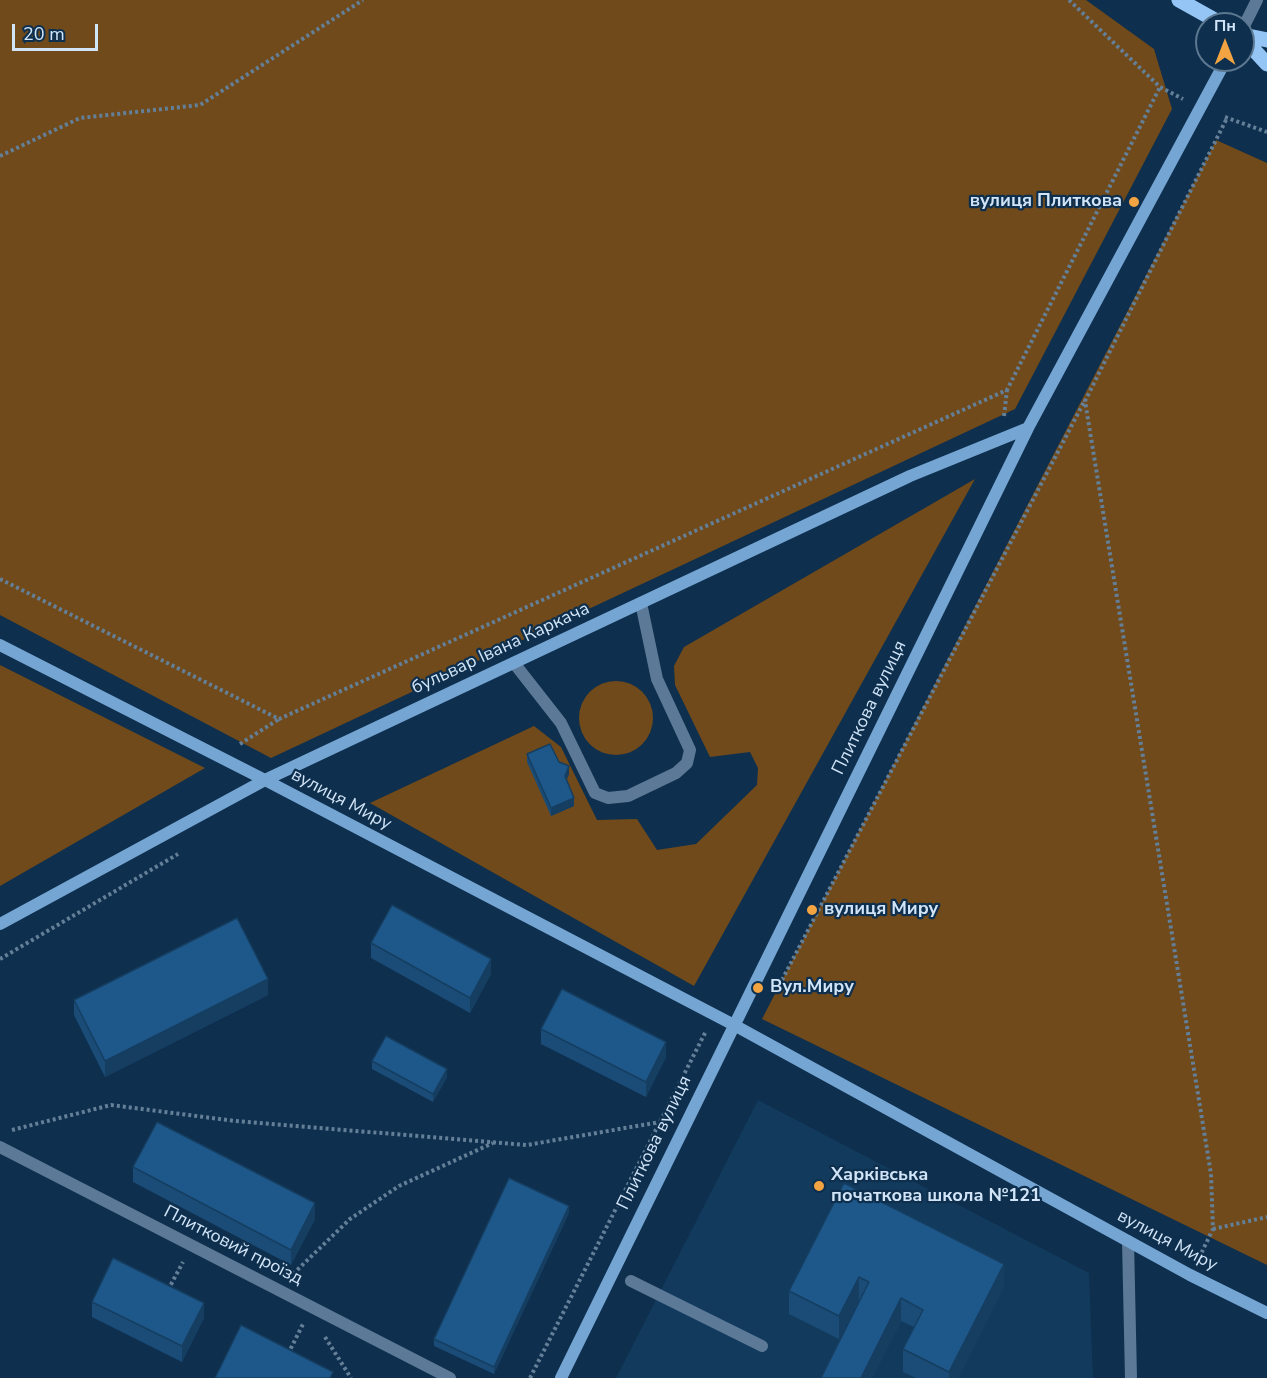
<!DOCTYPE html>
<html>
<head>
<meta charset="utf-8">
<style>
  body { margin:0 }
  #map { position:relative; width:1267px; height:1378px; overflow:hidden; background:#0e2f4d; font-family:"Nunito Sans",sans-serif }
  canvas { display:block }
  .north { position:absolute; left:1195px; top:12px; width:60px; height:60px; box-sizing:border-box; background:#0e2f4d; border:2px solid #5c7891; border-radius:50%; rotate:0deg; font-size:16px; font-weight:700; line-height:24px; text-align:center; color:#d2e5f8 }
  .north::after { content:''; display:block; margin:auto; width:21px; height:27px; background:#f3a442; clip-path:polygon(50% 0,100% 100%,50% 72%,0 100%) }
  .scale { position:absolute; left:12px; top:24px; width:86px; height:27px; box-sizing:border-box; border:3px solid #d2e5f8; border-top:0; padding-left:8px; font-size:18px; line-height:21px; white-space:nowrap; color:#d2e5f8; -webkit-text-stroke:4px #0e2f4d; paint-order:stroke }
</style>
</head>
<body>
<div id="map">
<canvas width="1267" height="1378"></canvas>
<div class="north">Пн</div>
<div class="scale">20 m</div>
</div>
<script>
const context = document.querySelector('canvas').getContext('2d');
context.lineJoin = 'round';
function fill(path, color) {
  context.fillStyle = color;
  context.fill(path, 'evenodd');
}
function toPath(rows) {
  const path = new Path2D();
  for (const r of rows) {
    if (r.length === 3) {
      path.moveTo(r[0] + r[2], r[1]);
      path.arc(r[0], r[1], r[2], 0, 2 * Math.PI);
      continue;
    }
    path.moveTo(r[0], r[1]);
    for (let i = 2; i < r.length; i += 2) path.lineTo(r[i], r[i + 1]);
  }
  return path;
}
function trace(path, color, width, dash) {
  context.strokeStyle = color;
  context.lineWidth = width;
  context.lineCap = dash ? 'butt' : 'round';
  context.setLineDash(dash || []);
  context.stroke(path);
}
function drawText(font, color, halo, rows, align = 'center') {
  context.font = font + ' "Nunito Sans",sans-serif';
  context.lineWidth = 4.5;
  context.setLineDash([]);
  context.textBaseline = 'middle';
  context.strokeStyle = halo;
  context.fillStyle = color;
  for (const [text, x, y, turn = 0] of rows) {
    context.save();
    context.translate(x, y);
    context.rotate((+turn || 0) * Math.PI / 180);
    context.textAlign = isNaN(turn) ? turn : align;
    if (halo) context.strokeText(text, 0, 0);
    context.fillText(text, 0, 0);
    context.restore();
  }
}
const built = toPath([
  [758,1100,1089,1273,1093,1378,616,1378]
]);
const green = toPath([
  [0,0,1086,0,1154,49,1172,109,1015,409,271,758,0,615],
  [1216,140,1267,163,1267,1265,762,1019],
  [975,479,694,986,370,803,534,726,561,747,597,820,637,819,657,850,696,844,757,785,758,768,750,752,710,757,675,685,674,666,684,647],
  [0,665,205,768,0,886],
  [616,718,37]
]);
const path = toPath([
  [1069,0,1160,87,1183,99],
  [1225,117,1267,132],
  [0,156,80,118,200,105,363,0],
  [1004,416,1007,390],
  [0,579,279,719,1007,390,1160,87],
  [240,744,279,719],
  [0,959,178,854],
  [782,980,1084,402],
  [12,1130,111,1105,235,1121,527,1145,660,1122],
  [1213,1229,1267,1217],
  [1199,1258,1213,1229,1211,1174,1085,401,1227,118],
  [293,1274,350,1219,399,1186,493,1143],
  [168,1290,183,1262],
  [325,1337,351,1378],
  [288,1354,303,1324],
  [530,1378,706,1031]
]);
const lane = toPath([
  [1243,28,1257,0],
  [514,663,561,723,595,793,608,798,628,796,676,773,687,763,690,750,657,679,641,603],
  [631,1281,762,1346]
]);
const street = toPath([
  [0,1147,450,1378],
  [1128,1241,1131,1378]
]);
const secondary = toPath([
  [0,645,265,780,734,1025,1190,1275,1267,1313],
  [0,924,265,780,910,476,1028,428],
  [561,1378,1028,428,1226,60]
]);
const primary = toPath([
  [1179,0,1222,24],
  [1243,35,1267,40],
  [1243,38,1267,64]
]);
const wall = toPath([
  [527,754,559,762,569,774,566,780,574,806,551,816,527,762],
  [371,943,491,974,470,1013,371,958],
  [268,995,105,1077,74,1015,74,1000],
  [541,1029,666,1057,646,1097,541,1044],
  [372,1061,447,1077,433,1102,372,1069],
  [133,1167,315,1219,291,1265,133,1182],
  [844,1183,1004,1286,958,1378,916,1378,903,1372,903,1349,914,1327,901,1321,872,1378,821,1378,860,1300,859,1300,839,1339,789,1314,789,1291],
  [569,1213,494,1374,434,1346,434,1339],
  [92,1302,204,1318,182,1362,92,1317]
]);
const shadedWall = toPath([
  [569,766,569,774,565,784,565,776],
  [574,798,574,806,551,816,551,808],
  [491,959,491,974,470,1013,470,998],
  [268,979,268,995,105,1077,105,1061],
  [666,1042,666,1057,646,1097,646,1082],
  [447,1069,447,1077,433,1102,433,1094],
  [315,1203,315,1219,291,1265,291,1250],
  [569,1206,569,1213,494,1374,494,1367],
  [1004,1264,1004,1286,958,1378,949,1378,949,1372],
  [859,1277,859,1300,839,1339,839,1316],
  [901,1298,901,1321,872,1378,861,1378],
  [204,1303,204,1318,182,1362,182,1346]
]);
const building = toPath([
  [550,744,559,762,569,766,565,776,574,798,551,808,527,754,550,744],
  [392,905,491,959,470,998,371,943,392,905],
  [237,918,268,979,105,1061,74,1000,237,918],
  [562,989,666,1042,646,1082,541,1029,562,989],
  [386,1036,447,1069,433,1094,372,1061,386,1036],
  [157,1122,315,1203,291,1250,133,1167,157,1122],
  [509,1178,569,1206,494,1367,434,1339,509,1178],
  [844,1183,1004,1264,949,1372,903,1349,923,1310,901,1298,861,1378,821,1378,869,1282,859,1277,839,1316,789,1291,844,1183],
  [113,1258,204,1303,182,1346,92,1302,113,1258],
  [241,1325,333,1372,330,1378,215,1378,241,1325]
]);
const markers = [
  [1134,202,6,"#f3a442"],
  [812,910,6,"#f3a442"],
  [758,988,6,"#f3a442"],
  [819,1186,6,"#f3a442"]
];
const poiNames = [
  ["вулиця Плиткова",1122,202,"right"],
  ["вулиця Миру",824,910],
  ["Вул.Миру",770,988],
  ["Харківська",831,1176],
  ["початкова школа №121",831,1197]
];
const streetNames = [
  ["бульвар Івана Каркача",501,649,-25],
  ["Плиткова вулиця",870,708,-64],
  ["вулиця Миру",341,800,28],
  ["Плиткова вулиця",655,1143,-64],
  ["вулиця Миру",1167,1241,28],
  ["Плитковий проїзд",233,1246,27]
];
fill(built, '#123a5c');
fill(green, '#704a1a');
trace(path, '#647f98', 4, [3, 3]);
trace(lane, '#5c7a97', 12);
trace(street, '#5c7a97', 12);
trace(secondary, '#75a5d3', 12);
trace(primary, '#94c5f5', 15);
fill(wall, '#1a4c77');
fill(shadedWall, '#153e61');
fill(building, '#1e588a');
trace(building, '#153e61', 1.5);
for (const [x, y, r, color] of markers) {
  const dot = new Path2D();
  dot.arc(x, y, r, 0, 2 * Math.PI);
  context.fillStyle = color;
  context.fill(dot);
  trace(dot, '#0e2f4d', 2);
}
drawText('bold 18px', '#d2e5f8', '#0e2f4d', poiNames, 'left');
drawText('18px', '#d2e5f8', '#0e2f4d', streetNames);
</script>
</body>
</html>
